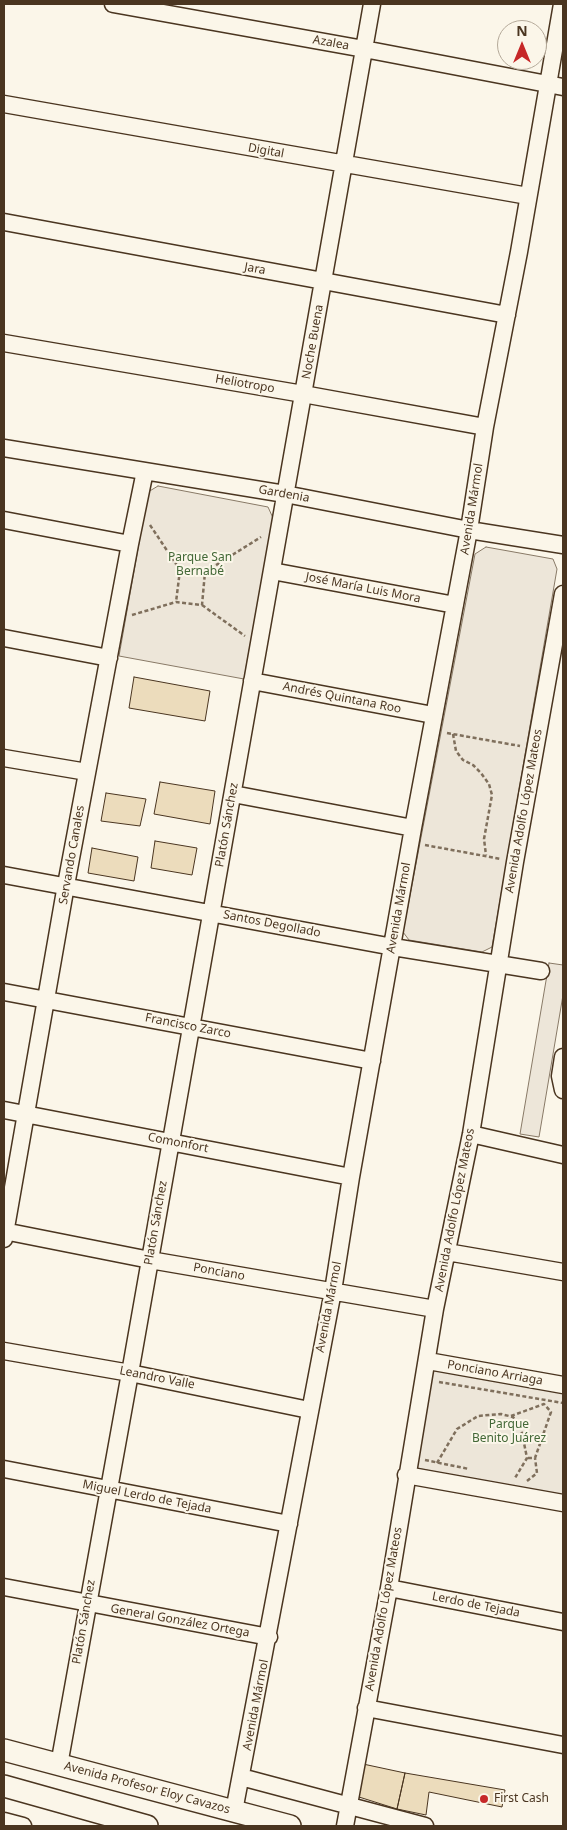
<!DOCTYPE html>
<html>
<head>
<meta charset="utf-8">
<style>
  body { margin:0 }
  #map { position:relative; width:567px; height:1830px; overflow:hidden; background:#fbf6e9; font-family:"Noto Sans",sans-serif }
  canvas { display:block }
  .frame { position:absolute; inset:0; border:5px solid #4a3520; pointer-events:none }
  .north { position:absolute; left:497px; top:20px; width:50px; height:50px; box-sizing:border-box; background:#fbf6e9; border:1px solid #b4a999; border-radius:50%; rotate:0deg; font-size:14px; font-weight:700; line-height:20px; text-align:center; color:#4a3520 }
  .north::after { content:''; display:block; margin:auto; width:18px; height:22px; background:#c62828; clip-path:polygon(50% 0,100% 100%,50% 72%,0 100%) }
</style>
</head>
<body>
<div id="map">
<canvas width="567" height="1830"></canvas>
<div class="frame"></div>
<div class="north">N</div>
</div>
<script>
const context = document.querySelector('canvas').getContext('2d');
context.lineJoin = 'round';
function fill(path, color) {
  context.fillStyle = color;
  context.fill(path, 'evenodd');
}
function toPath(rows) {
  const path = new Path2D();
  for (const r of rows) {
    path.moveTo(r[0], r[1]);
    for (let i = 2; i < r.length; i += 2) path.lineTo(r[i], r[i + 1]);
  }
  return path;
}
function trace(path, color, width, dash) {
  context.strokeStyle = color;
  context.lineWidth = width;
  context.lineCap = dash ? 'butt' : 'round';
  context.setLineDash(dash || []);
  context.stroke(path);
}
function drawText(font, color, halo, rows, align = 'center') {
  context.font = font + ' "Noto Sans",sans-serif';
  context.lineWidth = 4;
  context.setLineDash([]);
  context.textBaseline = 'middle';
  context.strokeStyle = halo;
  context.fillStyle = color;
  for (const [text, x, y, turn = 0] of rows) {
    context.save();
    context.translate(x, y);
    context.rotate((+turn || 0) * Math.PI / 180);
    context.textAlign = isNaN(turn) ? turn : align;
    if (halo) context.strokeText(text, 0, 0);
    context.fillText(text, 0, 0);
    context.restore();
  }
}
const green = toPath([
  [158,486,268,507,273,518,244,679,119,656,148,492,158,486],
  [486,547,553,559,557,569,492,947,482,952,409,940,403,932,475,554,486,547],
  [549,963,563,965,563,995,539,1137,520,1134,549,963],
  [434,1365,563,1387,563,1497,416,1468,434,1365]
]);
const building = toPath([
  [134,677,210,691,205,721,129,708,134,677],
  [160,782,215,791,210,824,154,814,160,782],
  [106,793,146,799,140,826,101,821,106,793],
  [155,841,197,848,192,875,151,868,155,841],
  [92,848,138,857,134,881,88,873,92,848],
  [363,1764,405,1773,397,1809,359,1797,363,1764],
  [405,1773,505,1790,502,1807,429,1792,426,1815,397,1809,405,1773]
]);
const path = toPath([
  [150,525,180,570],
  [205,572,261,537],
  [202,605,245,636],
  [132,615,176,602,202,605,205,572,180,570,176,602],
  [447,733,520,746],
  [453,734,456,751,463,760,473,765,481,773,489,784,492,795,484,839,486,855],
  [425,845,501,859],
  [439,1382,563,1403],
  [511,1416,544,1404,551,1412,535,1458,527,1458],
  [425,1460,469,1469],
  [437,1463,457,1429,478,1416,501,1414,513,1417,521,1428,527,1458,515,1478],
  [527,1481,537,1473,535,1458]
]);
const minor = toPath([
  [113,4,364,49,563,87],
  [4,104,528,196],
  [4,222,507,315],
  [4,343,303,394,485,427],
  [4,448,285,494,469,530,563,545],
  [4,520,130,544],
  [272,571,455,605],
  [4,638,109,658],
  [252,681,433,715],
  [4,758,87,772],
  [233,794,413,828],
  [4,875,393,947,541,971],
  [4,992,372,1061],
  [563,1057,560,1076,563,1090],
  [4,1110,351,1177],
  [471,1134,563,1155],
  [4,1231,150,1260,435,1309],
  [4,1239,66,885,130,544,145,471],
  [447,1252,563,1272],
  [4,1351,130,1373,309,1410],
  [428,1361,563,1385],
  [4,1469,289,1524],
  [406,1475,563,1503],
  [4,1587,269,1637],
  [389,1588,563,1622],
  [366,1708,563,1745],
  [59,1765,130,1373,372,4],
  [241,1777,425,1826],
  [234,1811,333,1291,351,1177,413,828,469,530,485,427,519,252,562,4],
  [4,1821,23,1826],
  [345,1826,389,1588,435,1309,471,1134,515,862,563,594]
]);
const major = toPath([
  [4,1750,290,1826],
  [4,1786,147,1826]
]);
const markers = [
  [484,1799,5,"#c62828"]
];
const streetNames = [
  ["Azalea",331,43,10],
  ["Digital",266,151,10],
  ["Jara",255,269,10],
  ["Noche Buena",313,342,-80],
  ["Heliotropo",245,384,10],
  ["Gardenia",284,494,10],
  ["Avenida Mármol",472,509,-81],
  ["José María Luis Mora",363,588,11],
  ["Andrés Quintana Roo",342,698,11],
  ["Avenida Adolfo López Mateos",524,811,-80],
  ["Platón Sánchez",227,825,-80],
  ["Servando Canales",72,855,-80],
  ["Avenida Mármol",399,908,-80],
  ["Santos Degollado",272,924,11],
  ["Francisco Zarco",188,1026,11],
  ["Comonfort",178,1143,11],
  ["Avenida Adolfo López Mateos",455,1210,-79],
  ["Platón Sánchez",156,1223,-80],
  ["Ponciano",219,1272,10],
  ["Avenida Mármol",329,1307,-79],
  ["Ponciano Arriaga",495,1373,10],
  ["Leandro Valle",157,1378,11],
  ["Miguel Lerdo de Tejada",147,1497,11],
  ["Lerdo de Tejada",476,1605,11],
  ["Avenida Adolfo López Mateos",384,1609,-80],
  ["General González Ortega",180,1621,10],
  ["Platón Sánchez",84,1622,-80],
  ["Avenida Mármol",256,1705,-79],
  ["Avenida Profesor Eloy Cavazos",147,1788,15]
];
const parkNames = [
  ["Parque San",200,558],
  ["Bernabé",200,572],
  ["Parque",509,1425],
  ["Benito Juárez",509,1439]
];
const poiNames = [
  ["First Cash",494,1799]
];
fill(green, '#ede6d9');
trace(green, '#887966', 1);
fill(building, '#ecdcbc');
trace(building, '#4a3520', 1);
trace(minor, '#4a3520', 19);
trace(major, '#4a3520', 24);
trace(path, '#7f6f5c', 2.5, [4, 2.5]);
trace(minor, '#fbf6e9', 16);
trace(major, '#fbf6e9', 21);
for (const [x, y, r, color] of markers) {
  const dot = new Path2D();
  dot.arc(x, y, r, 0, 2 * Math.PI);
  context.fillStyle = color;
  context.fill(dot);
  trace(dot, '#fbf6e9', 2);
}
drawText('12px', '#4a3520', '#fbf6e9', streetNames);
drawText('12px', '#436837', '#fbf6e9', parkNames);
drawText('12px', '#4a3520', '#fbf6e9', poiNames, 'left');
</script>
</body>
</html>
